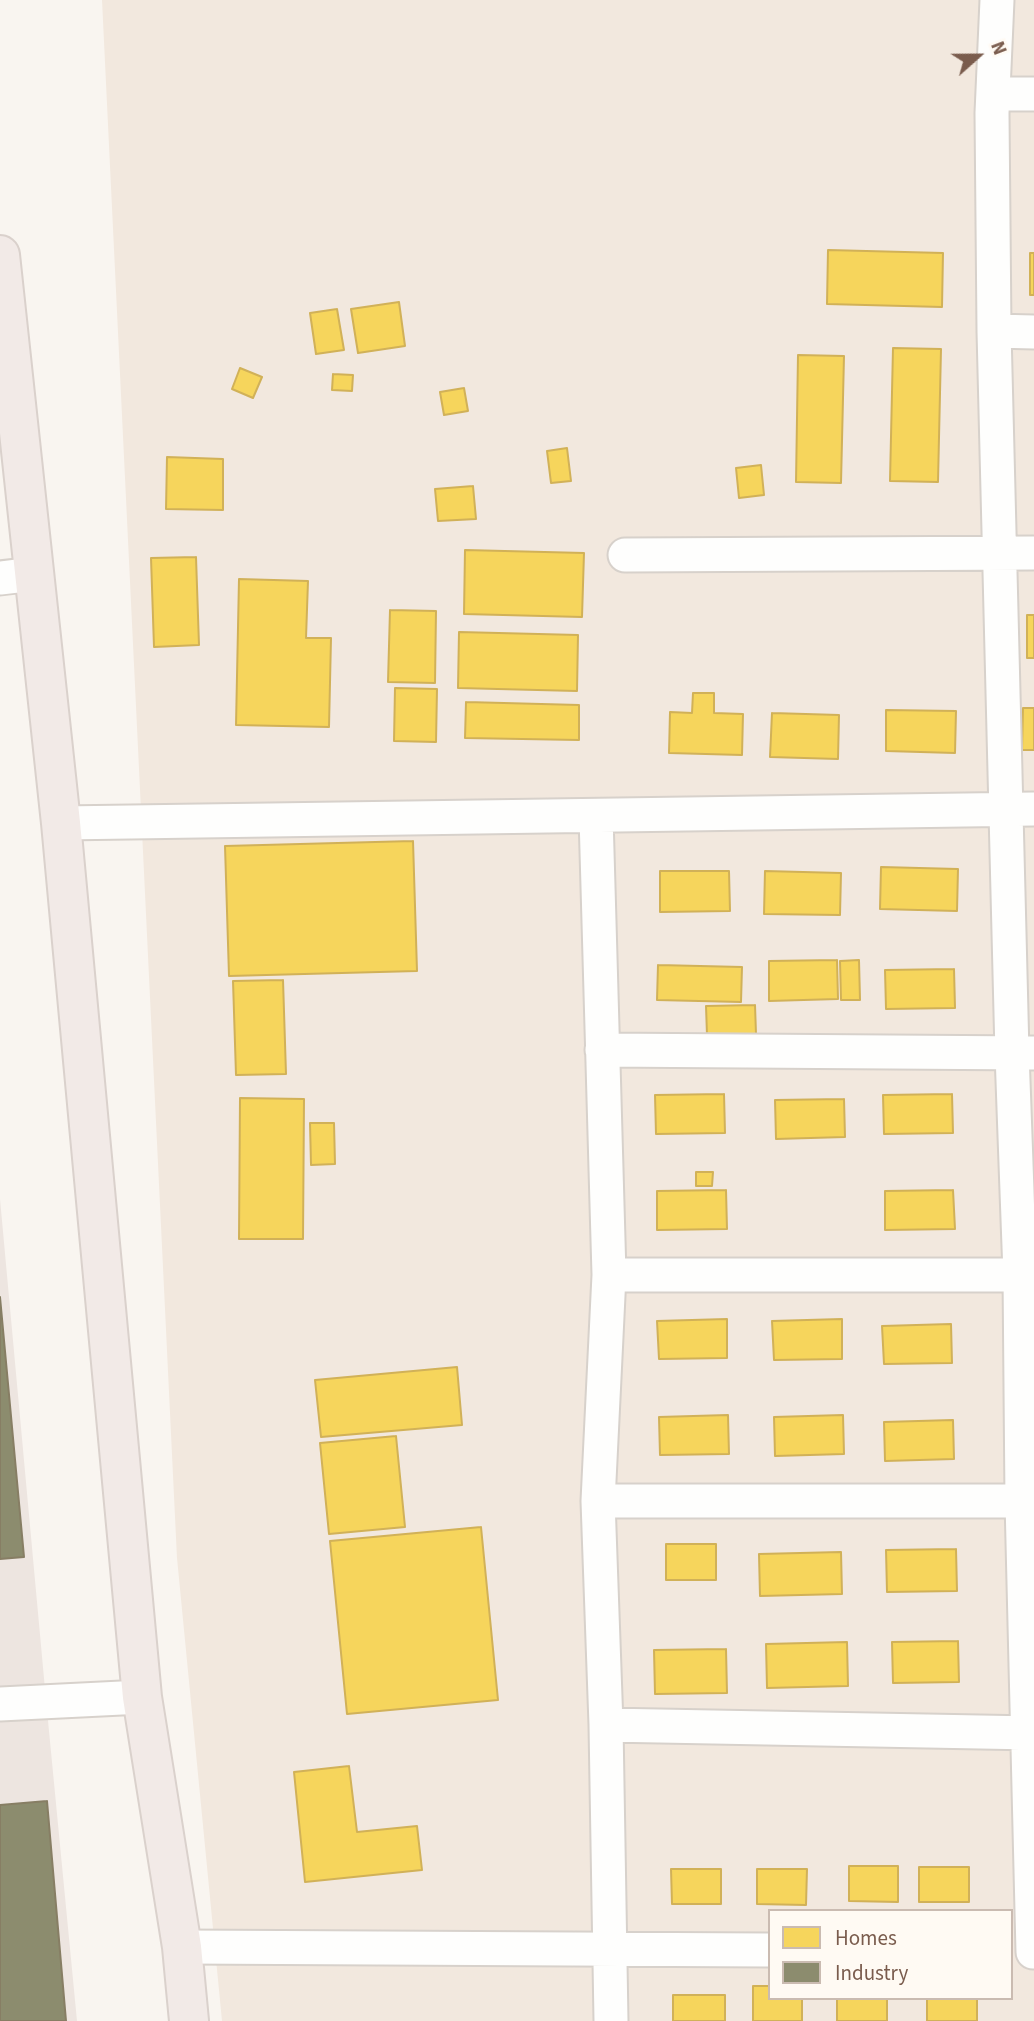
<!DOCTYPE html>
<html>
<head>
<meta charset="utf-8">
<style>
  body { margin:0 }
  #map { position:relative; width:1034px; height:2021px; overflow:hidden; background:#f9f5f0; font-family:"Source Sans 3",sans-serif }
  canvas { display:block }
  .legend { position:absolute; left:768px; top:1909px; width:245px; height:91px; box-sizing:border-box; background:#fffaf3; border:2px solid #cabbb1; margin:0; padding:9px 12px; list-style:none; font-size:21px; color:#7a5c4d }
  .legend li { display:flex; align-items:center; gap:14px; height:35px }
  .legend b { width:35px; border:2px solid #cabbb1 }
  .north { position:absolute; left:943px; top:21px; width:70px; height:70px; -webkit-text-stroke:5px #fffaf3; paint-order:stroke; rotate:69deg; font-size:19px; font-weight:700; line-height:28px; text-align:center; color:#7a5c4d }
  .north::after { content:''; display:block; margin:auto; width:24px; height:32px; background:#7a5c4d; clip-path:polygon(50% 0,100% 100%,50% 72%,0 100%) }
</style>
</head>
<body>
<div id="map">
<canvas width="1034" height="2021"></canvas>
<ul class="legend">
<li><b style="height:19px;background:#f6d55c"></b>Homes</li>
<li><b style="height:19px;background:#8c8c6e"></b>Industry</li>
</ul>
<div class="north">N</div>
</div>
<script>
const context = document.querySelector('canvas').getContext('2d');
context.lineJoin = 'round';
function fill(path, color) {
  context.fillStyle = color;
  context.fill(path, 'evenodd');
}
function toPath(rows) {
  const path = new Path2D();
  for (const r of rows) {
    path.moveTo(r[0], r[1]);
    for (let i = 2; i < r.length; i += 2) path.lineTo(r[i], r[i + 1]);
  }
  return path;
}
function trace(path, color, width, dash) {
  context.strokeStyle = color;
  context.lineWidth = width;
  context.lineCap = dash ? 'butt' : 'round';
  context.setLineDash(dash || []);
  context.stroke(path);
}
const residential = toPath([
  [102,0,1034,0,1034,2021,222,2021,177,1558],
  [770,1911,1011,1911,1011,1998,770,1998]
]);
const industrial = toPath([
  [0,1199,46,1700,77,2021,0,2021]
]);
const homes = toPath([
  [828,250,943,253,942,307,827,304,828,250],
  [1030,253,1034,253,1034,295,1030,295,1030,253],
  [399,302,405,346,358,353,351,309,399,302],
  [337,309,344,350,316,354,310,313,337,309],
  [893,348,941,349,938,482,890,481,893,348],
  [798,355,844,356,841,483,796,482,798,355],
  [240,368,262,377,253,398,232,389,240,368],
  [333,374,353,375,352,391,332,390,333,374],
  [464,388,468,411,444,415,440,392,464,388],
  [567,448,571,481,551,483,547,451,567,448],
  [167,457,223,459,223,510,166,509,167,457],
  [761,465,764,495,739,498,736,468,761,465],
  [473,486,476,519,438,521,435,489,473,486],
  [465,550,584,553,582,617,464,614,465,550],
  [196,557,199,645,154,647,151,558,196,557],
  [239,579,308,581,306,638,331,638,329,727,236,725,239,579],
  [390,610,436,611,435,683,388,682,390,610],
  [1027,615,1034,615,1034,658,1027,658,1027,615],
  [459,632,578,635,577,691,458,688,459,632],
  [395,688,437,689,436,742,394,741,395,688],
  [693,693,714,693,714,713,743,714,742,755,669,753,670,712,692,713,693,693],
  [466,702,579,705,579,740,465,738,466,702],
  [1023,708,1034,708,1034,750,1022,750,1023,708],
  [886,710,956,711,955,753,886,751,886,710],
  [772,713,839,715,838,759,770,757,772,713],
  [413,841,417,971,229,976,225,846,413,841],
  [881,867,958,869,957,911,880,909,881,867],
  [660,871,729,871,730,911,660,912,660,871],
  [765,871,841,873,840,915,764,914,765,871],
  [837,960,838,999,769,1001,769,961,837,960],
  [859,960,860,1000,841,1000,840,961,859,960],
  [658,965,742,967,741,1002,657,1000,658,965],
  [954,969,955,1008,886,1009,885,970,954,969],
  [283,980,286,1074,236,1075,233,981,283,980],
  [755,1005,756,1034,707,1035,706,1006,755,1005],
  [724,1094,725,1133,656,1134,655,1095,724,1094],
  [952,1094,953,1133,884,1134,883,1095,952,1094],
  [240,1098,304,1099,303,1239,239,1239,240,1098],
  [844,1099,845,1137,776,1139,775,1100,844,1099],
  [310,1123,334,1123,335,1164,311,1165,310,1123],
  [696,1172,713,1172,712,1186,696,1186,696,1172],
  [726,1190,727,1229,657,1230,657,1191,726,1190],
  [953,1190,955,1229,885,1230,885,1191,953,1190],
  [727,1319,727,1358,659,1359,657,1321,727,1319],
  [842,1319,842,1359,774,1360,772,1321,842,1319],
  [951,1324,952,1363,884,1364,882,1326,951,1324],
  [457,1367,462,1425,321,1437,315,1380,457,1367],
  [728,1415,729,1454,660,1455,659,1417,728,1415],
  [843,1415,844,1454,775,1456,774,1417,843,1415],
  [953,1420,954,1459,885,1461,884,1422,953,1420],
  [396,1436,405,1527,329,1534,320,1443,396,1436],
  [481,1527,498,1700,347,1714,330,1541,481,1527],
  [666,1544,716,1544,716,1580,666,1580,666,1544],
  [956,1549,957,1591,887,1592,886,1550,956,1549],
  [841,1552,842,1594,760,1596,759,1554,841,1552],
  [958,1641,959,1682,893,1683,892,1642,958,1641],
  [847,1642,848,1686,767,1688,766,1644,847,1642],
  [726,1649,727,1693,655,1694,654,1650,726,1649],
  [349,1766,357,1832,417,1826,422,1870,305,1882,294,1772,349,1766],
  [849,1866,898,1866,898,1902,849,1901,849,1866],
  [919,1867,969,1867,969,1902,919,1902,919,1867],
  [671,1869,721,1869,721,1904,672,1904,671,1869],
  [757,1869,807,1869,806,1905,757,1904,757,1869],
  [753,1986,770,1986,770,1998,802,1998,802,2021,753,2021,753,1986],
  [673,1995,725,1995,725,2021,673,2021,673,1995],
  [837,1998,887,1998,887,2021,837,2021,837,1998],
  [927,1998,977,1998,977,2021,927,2021,927,1998]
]);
const industry = toPath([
  [0,1297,24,1557,0,1559,0,1297],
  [47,1801,66,2021,0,2021,0,1805,47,1801]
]);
const minor = toPath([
  [997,0,992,113,994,331,1012,1053,1020,1274,1022,1501,1033,1952],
  [993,94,1034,94],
  [994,331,1034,332],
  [625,555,1034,553],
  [0,578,34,574],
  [596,816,609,1275,598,1501,606,1725,611,2021],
  [61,823,1034,809],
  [602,1050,1034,1053],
  [609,1275,1034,1275],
  [598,1501,1034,1501],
  [0,1704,142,1697],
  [606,1725,1034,1733],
  [182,1947,770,1950]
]);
const highway = toPath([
  [0,255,61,823,142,1697,182,1947,189,2021]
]);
fill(residential, '#f2e8de');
fill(industrial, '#ede5e0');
fill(homes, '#f6d55c');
trace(homes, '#d1b158', 2);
fill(industry, '#8c8c6e');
trace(industry, '#877e64', 2);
trace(minor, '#d7d1cb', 37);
trace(highway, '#dad1cc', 42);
trace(minor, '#fefefd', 33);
trace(highway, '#f2eae7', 38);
</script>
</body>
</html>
